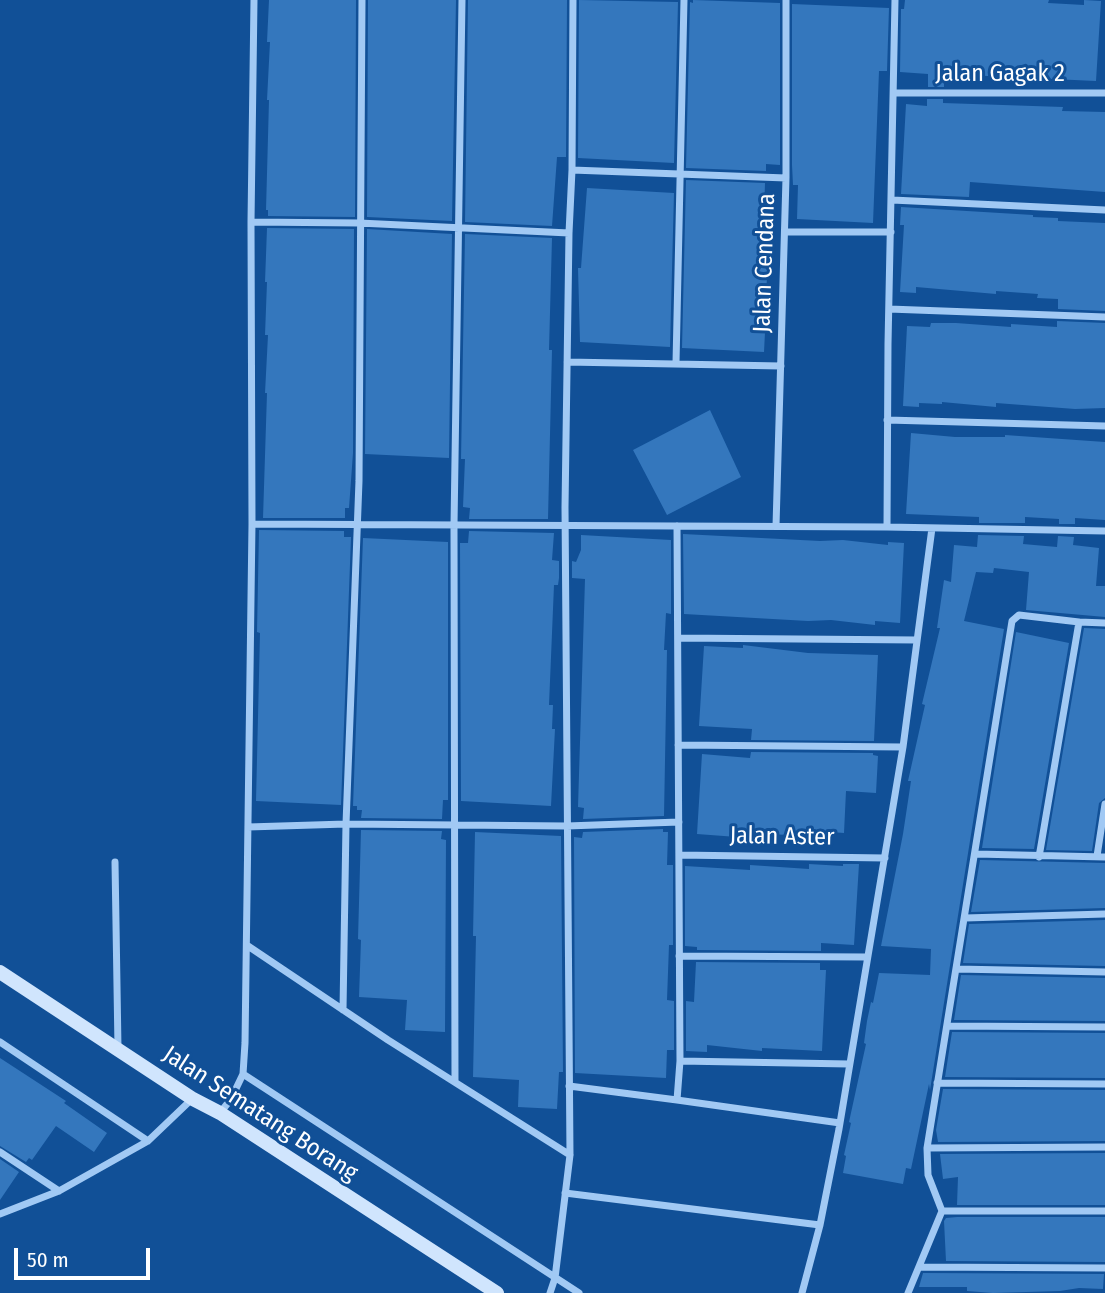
<!DOCTYPE html>
<html>
<head>
<meta charset="utf-8">
<style>
  body { margin:0 }
  #map { position:relative; width:1105px; height:1293px; overflow:hidden; background:#115097; font-family:"Fira Sans Condensed",sans-serif }
  canvas { display:block }
  .scale { position:absolute; left:14px; top:1248px; width:136px; height:32px; box-sizing:border-box; border:4px solid #fff; border-top:0; padding-left:9px; font-size:21px; line-height:24px; white-space:nowrap; color:#fff; -webkit-text-stroke:5px #115097; paint-order:stroke }
</style>
</head>
<body>
<div id="map">
<canvas width="1105" height="1293"></canvas>
<div class="scale">50 m</div>
</div>
<script>
const context = document.querySelector('canvas').getContext('2d');
context.lineJoin = 'round';
function fill(path, color) {
  context.fillStyle = color;
  context.fill(path, 'evenodd');
}
function toPath(rows) {
  const path = new Path2D();
  for (const r of rows) {
    path.moveTo(r[0], r[1]);
    for (let i = 2; i < r.length; i += 2) path.lineTo(r[i], r[i + 1]);
  }
  return path;
}
function trace(path, color, width, dash) {
  context.strokeStyle = color;
  context.lineWidth = width;
  context.lineCap = dash ? 'butt' : 'round';
  context.setLineDash(dash || []);
  context.stroke(path);
}
function drawText(font, color, halo, rows, align = 'center') {
  context.font = font + ' "Fira Sans Condensed",sans-serif';
  context.lineWidth = 6;
  context.setLineDash([]);
  context.textBaseline = 'middle';
  context.strokeStyle = halo;
  context.fillStyle = color;
  for (const [text, x, y, turn = 0] of rows) {
    context.save();
    context.translate(x, y);
    context.rotate((+turn || 0) * Math.PI / 180);
    context.textAlign = isNaN(turn) ? turn : align;
    if (halo) context.strokeText(text, 0, 0);
    context.fillText(text, 0, 0);
    context.restore();
  }
}
const building = toPath([
  [269,0,356,0,355,217,268,216,268,210,266,210,269,100,267,100,270,42,267,42],
  [368,0,456,0,452,221,367,217],
  [468,0,567,0,566,157,557,157,552,226,465,222],
  [579,0,678,2,674,163,578,158],
  [693,0,780,3,780,165,766,164,766,171,686,168,690,2,693,3],
  [905,0,1049,0,1048,3,1084,5,1084,0,1101,1,1096,81,944,74,944,87,928,87,928,74,900,72,901,9,904,9],
  [792,4,889,8,887,71,879,71,873,223,797,219,798,185,793,185,792,165],
  [927,99,943,99,943,103,1063,107,1062,111,1105,112,1105,192,970,182,969,197,901,194,906,104,927,106],
  [686,180,765,183,764,214,768,214,766,247,769,248,766,293,762,293,761,332,765,332,764,352,682,348],
  [587,188,674,193,670,347,580,342,578,268,581,268],
  [901,207,1033,215,1033,217,1058,218,1058,221,1105,223,1105,311,1058,309,1058,299,1037,298,1038,294,996,291,996,294,916,287,916,293,900,292,904,225,900,225],
  [267,228,354,229,353,453,349,508,345,508,345,518,263,518,267,393,265,393,268,335,265,335,267,282,265,282],
  [367,229,452,234,449,458,365,454],
  [465,234,552,238,549,350,552,350,548,519,469,519,470,508,463,507,465,459,461,459],
  [1057,321,1105,323,1105,408,1075,409,996,403,996,407,942,402,942,404,919,403,919,407,903,406,907,326,930,327,931,323,956,323,1011,327,1011,324,1057,327],
  [710,410,741,477,667,515,633,450],
  [911,433,955,437,1005,437,1005,435,1105,442,1105,520,1075,518,1075,524,1059,524,1059,519,1025,517,1025,523,979,523,979,517,906,514],
  [259,530,344,531,344,537,351,537,341,805,256,801,260,633,257,632],
  [469,531,554,533,552,560,559,561,559,578,558,585,554,585,549,705,553,705,552,729,555,729,551,806,461,801,460,543,468,543],
  [683,534,820,541,843,540,888,545,888,542,904,543,900,623,875,621,875,625,831,620,808,621,684,614],
  [581,535,671,540,671,614,666,613,664,650,667,650,664,816,583,819,584,808,578,807,585,579,572,578,572,561,576,562,581,550],
  [978,535,1024,536,1023,544,1057,547,1058,536,1074,537,1073,545,1099,548,1096,586,1105,586,1105,617,1026,610,1029,572,994,568,993,573,976,572,964,621,1004,629,930,1090,929,1084,911,1169,906,1168,903,1184,843,1173,846,1156,844,1155,851,1123,849,1122,866,1044,864,1043,867,1021,871,1002,873,1003,879,973,930,975,931,949,881,946,903,834,911,781,908,781,925,705,922,704,940,628,937,628,944,580,951,582,954,545,977,547],
  [363,538,448,542,448,800,443,800,442,819,361,818,362,810,357,810,357,806,353,806],
  [1084,628,1105,629,1105,798,1099,803,1092,851,1046,850],
  [1016,632,1069,643,1034,849,982,848],
  [743,645,808,653,878,655,874,741,751,740,752,729,699,726,704,646,743,648],
  [751,752,873,753,873,755,878,756,876,793,846,791,844,833,819,831,818,836,737,833,737,837,697,834,702,754,750,758],
  [663,829,663,832,668,832,667,865,673,865,673,945,669,945,667,1000,674,1001,674,1050,667,1050,666,1078,575,1073,574,837,582,838,583,832],
  [361,830,442,831,441,839,446,840,445,1032,405,1030,407,1000,359,997,361,940,358,939],
  [475,832,561,836,563,1072,559,1072,557,1109,518,1107,519,1080,473,1077,476,936,473,936],
  [980,860,1105,863,1105,908,971,912],
  [809,864,843,866,843,864,859,864,854,945,821,943,821,951,697,950,697,947,685,946,685,866,750,870,750,865,809,869],
  [1105,920,1105,966,963,963,969,924],
  [696,962,820,963,820,970,826,970,822,1051,762,1048,762,1051,707,1045,707,1052,686,1051,686,1001,694,1002],
  [961,975,1105,978,1105,1021,954,1020],
  [952,1032,1105,1033,1105,1078,945,1077],
  [0,1058,66,1101,64,1103,107,1133,94,1152,56,1126,32,1160,29,1158,26,1162,0,1146],
  [943,1089,1105,1090,1105,1141,938,1142,936,1130],
  [1105,1153,1105,1205,957,1205,958,1177,943,1179,940,1154],
  [0,1159,19,1172,0,1200],
  [957,1217,1105,1217,1105,1262,946,1261,944,1221,946,1218],
  [923,1273,1104,1274,1103,1289,1079,1288,1060,1291,993,1293,967,1291,967,1287,919,1287]
]);
const street = toPath([
  [894,93,1105,93],
  [572,170,786,178],
  [892,200,1105,210],
  [251,222,359,223,569,233],
  [785,232,891,232],
  [889,309,1105,317],
  [567,362,781,366],
  [676,363,684,0],
  [887,420,1105,426],
  [252,524,887,527,1105,531],
  [776,526,786,178,786,0],
  [887,527,888,344,895,0],
  [678,638,917,640],
  [678,745,903,747],
  [248,827,346,824,567,826,679,822],
  [976,854,1105,857],
  [679,855,885,858],
  [1097,856,1105,804],
  [1039,857,1079,622],
  [115,862,118,1048],
  [965,918,1105,914],
  [248,946,388,1040,570,1155],
  [679,956,867,957],
  [957,969,1105,972],
  [343,1010,346,824,359,481,362,0],
  [947,1026,1105,1027],
  [0,1042,148,1141],
  [680,1061,849,1064],
  [243,1074,579,1293],
  [455,1082,454,525,462,0],
  [937,1083,1105,1084],
  [569,1086,677,1100,680,1061,677,526],
  [677,1100,840,1123],
  [220,1113,231,1099,243,1074,245,1043,252,524,251,222,254,0],
  [927,1148,1105,1147],
  [0,1152,59,1191],
  [565,1193,820,1225],
  [942,1211,1105,1211],
  [0,1214,59,1191,148,1141,192,1099],
  [919,1267,1105,1268],
  [550,1293,555,1278,570,1155,565,507,569,233,572,170,573,0],
  [802,1293,820,1225,839,1129,903,747,932,528],
  [908,1293,942,1211,928,1175,927,1148,1012,621,1019,615,1079,622,1105,623]
]);
const secondary = toPath([
  [0,972,193,1099,220,1113,497,1293]
]);
const streetNames = [
  ["Jalan Gagak 2",1000,74],
  ["Jalan Cendana",765,263,-88],
  ["Jalan Aster",782,837,1],
  ["Jalan Sematang Borang",260,1114,33]
];
fill(building, '#3477bd');
trace(street, '#a1c9f4', 7);
trace(secondary, '#d0e5fd', 14);
drawText('24px', '#fff', '#115097', streetNames);
</script>
</body>
</html>
